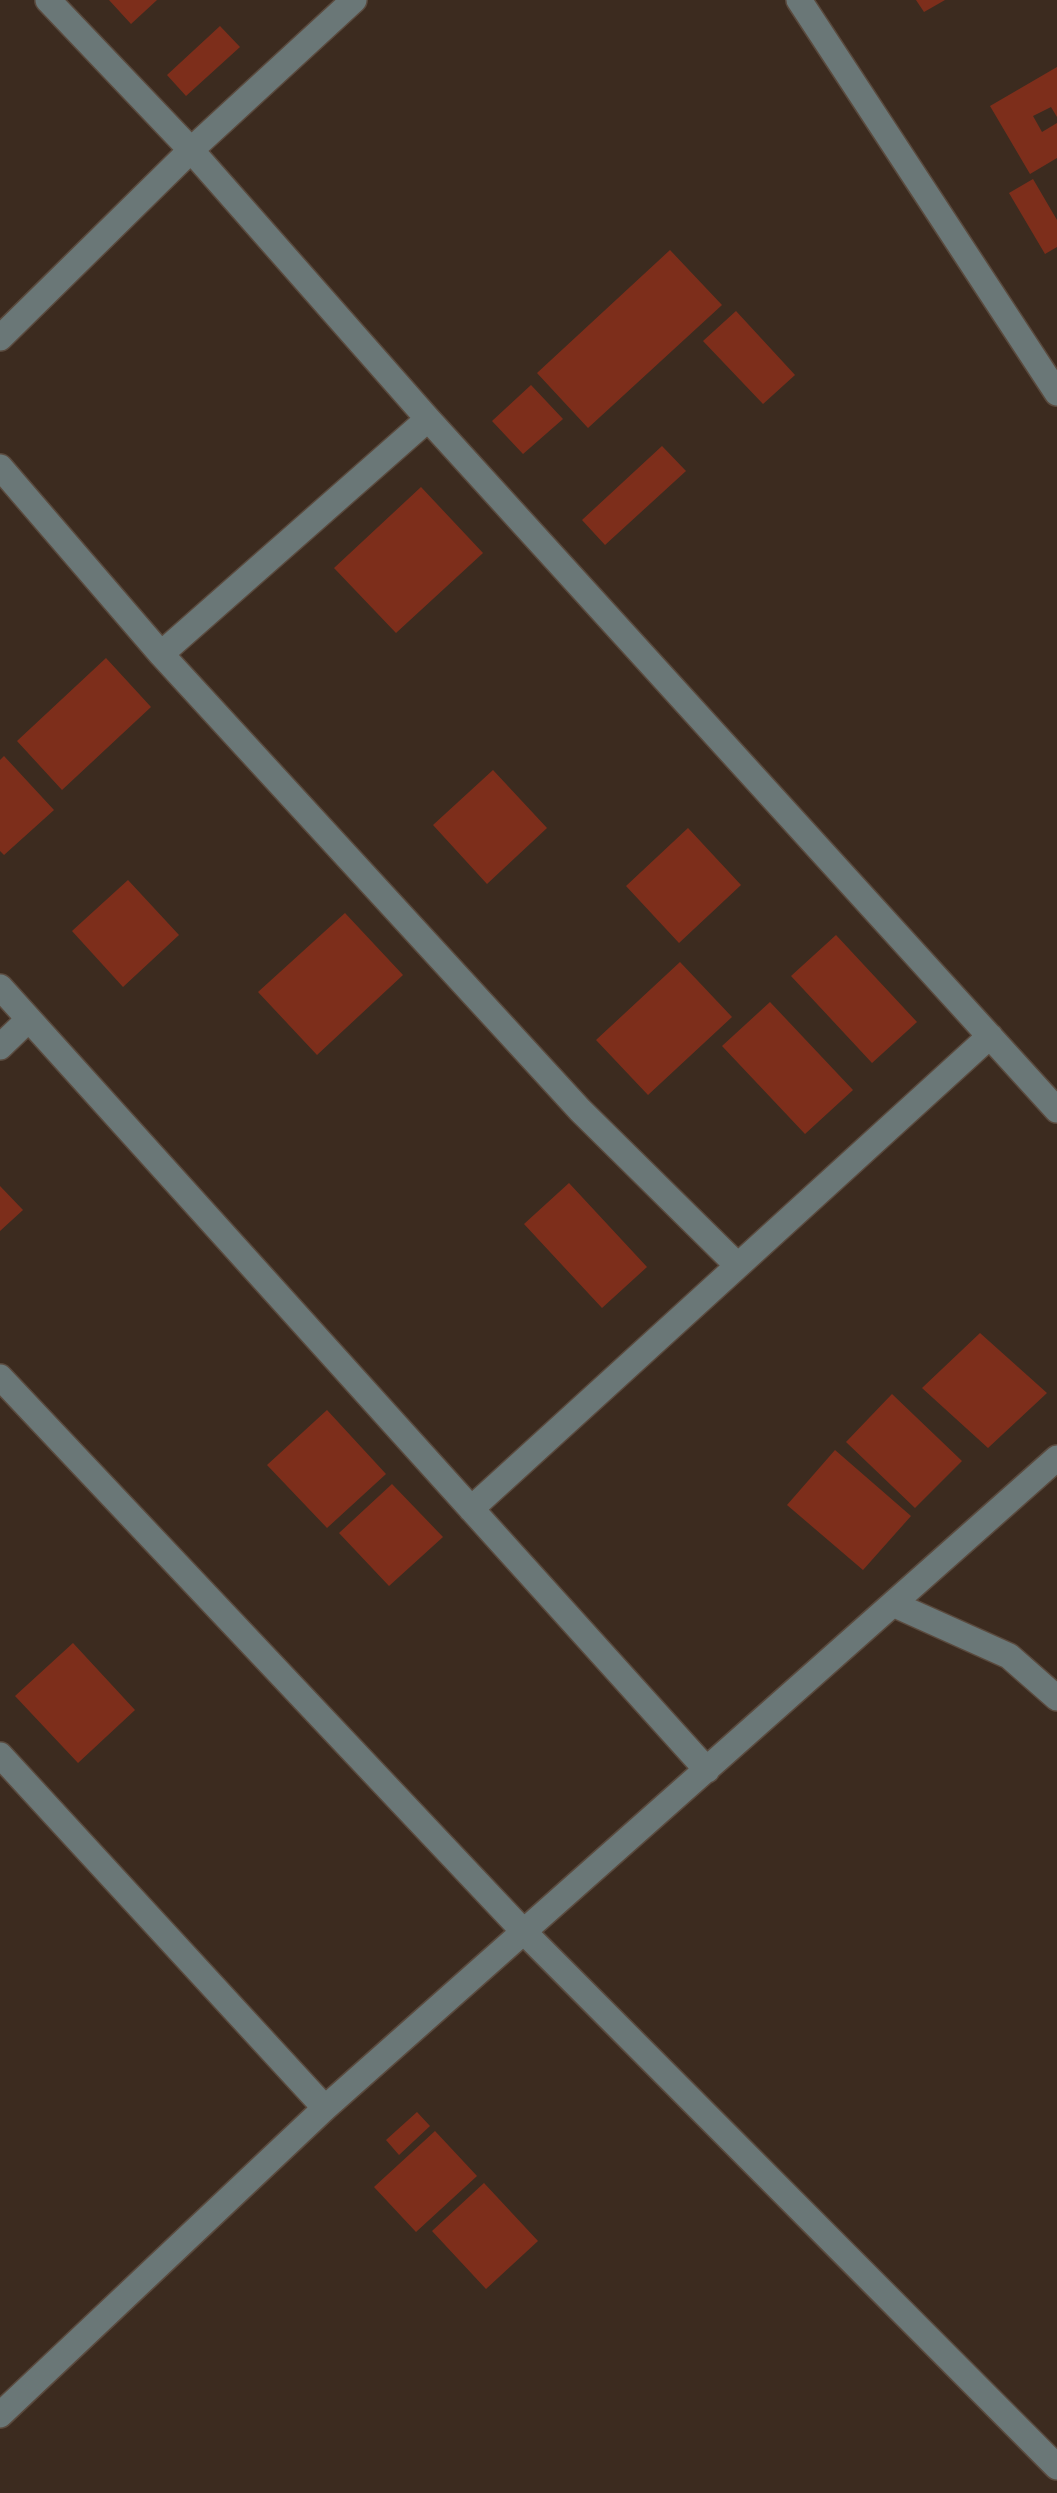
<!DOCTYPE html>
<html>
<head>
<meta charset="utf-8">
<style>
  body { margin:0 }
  canvas { display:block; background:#3c2b1f }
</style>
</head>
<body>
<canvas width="1057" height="2493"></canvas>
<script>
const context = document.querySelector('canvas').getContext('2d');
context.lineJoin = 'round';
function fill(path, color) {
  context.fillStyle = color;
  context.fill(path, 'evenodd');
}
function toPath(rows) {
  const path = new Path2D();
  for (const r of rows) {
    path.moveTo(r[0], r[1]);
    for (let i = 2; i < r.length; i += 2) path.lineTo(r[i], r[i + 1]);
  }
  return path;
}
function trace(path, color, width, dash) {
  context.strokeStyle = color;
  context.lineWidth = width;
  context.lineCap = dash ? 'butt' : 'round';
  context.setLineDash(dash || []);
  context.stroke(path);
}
const building = toPath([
  [109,0,157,0,131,24],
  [916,0,945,0,924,12],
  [220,26,240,47,186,96,167,75],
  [1057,67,1057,117,1051,107,1033,116,1042,132,1057,123,1057,158,1030,174,990,106],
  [1033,179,1057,220,1057,247,1045,254,1009,193],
  [670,250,722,305,588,428,537,373],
  [736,311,795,375,763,404,703,341],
  [531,385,563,419,523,454,492,421],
  [662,446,686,471,605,545,582,520],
  [421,487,483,553,396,633,334,568],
  [106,658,151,707,62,790,17,741],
  [4,756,54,810,4,855,0,851,0,760],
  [493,770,547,828,487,884,433,825],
  [688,828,741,885,679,943,626,886],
  [128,880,179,935,123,987,72,931],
  [345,913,403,975,317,1055,258,992],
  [836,935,917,1022,872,1063,791,976],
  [680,962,732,1017,648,1095,596,1040],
  [770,1002,853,1090,805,1134,722,1046],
  [569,1183,647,1267,602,1308,524,1224],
  [0,1186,23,1210,0,1231],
  [980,1333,1047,1393,988,1448,922,1388],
  [892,1394,962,1461,915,1508,846,1442],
  [327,1410,386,1474,327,1528,267,1465],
  [835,1450,911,1516,863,1570,787,1505],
  [392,1484,443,1537,389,1586,339,1533],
  [73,1643,135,1710,78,1763,15,1696],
  [417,2112,430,2126,399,2155,386,2140],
  [435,2131,477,2176,416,2232,374,2187],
  [484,2183,538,2241,486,2289,432,2231]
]);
const minor = toPath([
  [48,0,191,150,428,419,1057,1110],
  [799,0,1057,393],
  [0,338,191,150,354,0],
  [0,467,161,654,580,1110,737,1265],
  [161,654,428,419],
  [0,987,707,1770],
  [0,1047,29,1019],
  [0,1377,525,1933,1057,2467],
  [471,1509,990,1036],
  [893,1604,1009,1656,1057,1698],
  [0,1755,325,2108,1057,1458],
  [0,2415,325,2108]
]);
fill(building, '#7d2e1b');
trace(minor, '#5a4a3e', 28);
trace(minor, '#6a7777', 25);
</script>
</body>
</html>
